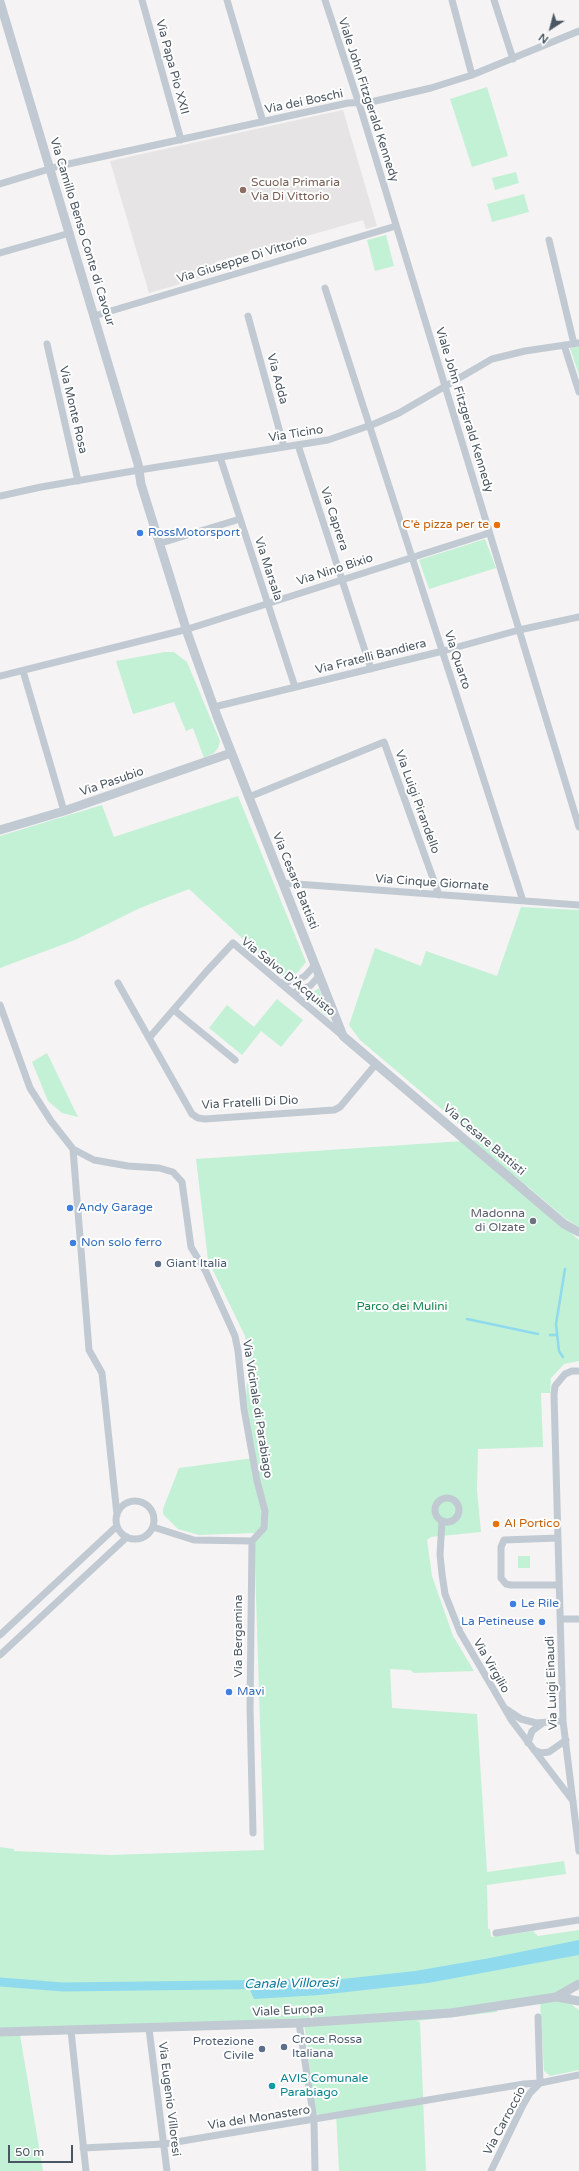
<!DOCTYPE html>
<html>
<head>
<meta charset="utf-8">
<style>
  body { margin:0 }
  #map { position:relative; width:579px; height:2171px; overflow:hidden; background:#f5f3f3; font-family:"Varela Round",sans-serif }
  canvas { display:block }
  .north { position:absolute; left:531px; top:8px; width:40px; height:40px; -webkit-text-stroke:3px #fff; paint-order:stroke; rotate:216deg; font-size:11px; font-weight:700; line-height:16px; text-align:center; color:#4a5661 }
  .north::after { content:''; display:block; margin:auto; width:14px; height:18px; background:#4a5661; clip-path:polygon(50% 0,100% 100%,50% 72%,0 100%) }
  .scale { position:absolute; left:8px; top:2145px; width:65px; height:18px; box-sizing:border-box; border:2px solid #4a5661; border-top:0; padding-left:5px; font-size:12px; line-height:14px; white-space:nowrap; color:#4a5661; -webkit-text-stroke:3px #fff; paint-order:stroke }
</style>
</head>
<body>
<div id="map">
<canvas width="579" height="2171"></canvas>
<div class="north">N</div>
<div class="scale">50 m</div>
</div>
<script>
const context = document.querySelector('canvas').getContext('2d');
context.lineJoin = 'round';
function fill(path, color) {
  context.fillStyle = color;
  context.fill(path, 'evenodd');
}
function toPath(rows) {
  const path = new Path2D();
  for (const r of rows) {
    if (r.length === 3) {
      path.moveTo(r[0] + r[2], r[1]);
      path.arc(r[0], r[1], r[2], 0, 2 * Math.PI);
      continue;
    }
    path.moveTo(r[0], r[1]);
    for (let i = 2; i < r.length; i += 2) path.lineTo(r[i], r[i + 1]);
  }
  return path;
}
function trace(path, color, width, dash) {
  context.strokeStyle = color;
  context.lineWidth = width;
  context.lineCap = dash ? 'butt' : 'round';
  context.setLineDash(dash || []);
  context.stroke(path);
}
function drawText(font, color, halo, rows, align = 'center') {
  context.font = font + ' "Varela Round",sans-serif';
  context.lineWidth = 4;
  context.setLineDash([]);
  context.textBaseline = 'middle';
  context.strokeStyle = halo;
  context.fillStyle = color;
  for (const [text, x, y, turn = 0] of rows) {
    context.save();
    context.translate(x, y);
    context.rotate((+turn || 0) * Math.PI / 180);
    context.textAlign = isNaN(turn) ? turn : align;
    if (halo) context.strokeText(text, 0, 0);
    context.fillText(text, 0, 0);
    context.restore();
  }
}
const education = toPath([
  [343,110,377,226,366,229,363,220,215,262,218,273,149,293,110,161]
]);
const green = toPath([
  [487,87,508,156,472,167,450,99],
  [516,172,519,183,495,190,492,178],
  [524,194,529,212,492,222,487,204],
  [386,235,394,266,375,271,367,240],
  [579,347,579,375,570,348],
  [485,539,496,568,429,589,419,560],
  [165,652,174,652,187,662,220,741,218,748,214,753,204,758,193,728,186,731,174,702,133,714,116,661],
  [238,796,306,962,298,972,293,976,283,976,189,889,140,908,75,940,0,968,0,836,102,805,114,837],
  [521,907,579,910,579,1227,566,1219,527,1186,523,1190,579,1240,579,1361,564,1364,551,1378,550,1393,541,1393,543,1447,478,1449,477,1490,481,1532,431,1537,427,1540,432,1576,453,1636,474,1671,414,1673,410,1670,390,1669,392,1708,477,1714,487,1872,564,1861,566,1874,487,1885,488,1929,490,1929,491,1937,533,1931,538,1936,579,1930,579,1987,571,1993,573,2006,579,2010,579,2070,550,2076,544,2071,540,1999,497,2005,497,2012,416,2021,420,2022,426,2171,339,2171,336,2113,318,2115,315,2112,304,2022,19,2029,43,2171,0,2171,0,1847,14,1849,14,1851,110,1855,264,1850,254,1533,199,1535,178,1529,163,1514,163,1509,179,1468,254,1458,246,1397,247,1383,252,1382,245,1336,208,1260,196,1159,478,1140,360,1040,349,1025,375,948,421,966,426,951,497,976],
  [319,988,328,1017,305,997],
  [277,999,303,1020,281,1047,261,1031,242,1055,209,1028,227,1005,254,1027],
  [47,1053,78,1117,62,1113,48,1101,32,1062],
  [518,1556,530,1556,530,1568,518,1568]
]);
const water = toPath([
  [579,1940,579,1955,428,1983,320,1995,254,1999,248,1986,315,1982,415,1971,490,1958]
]);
const stream = toPath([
  [467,1319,538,1334],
  [550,1335,557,1335],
  [563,1357,559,1351,556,1324,565,1269]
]);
const canal = toPath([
  [0,1982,63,1987,301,1984]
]);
const minor = toPath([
  [142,0,181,140],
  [227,0,263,122],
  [325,0,362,113,579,827],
  [452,0,472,75],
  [494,0,513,59],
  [0,184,59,166,348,103,371,102,431,88,472,75,579,31],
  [549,240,574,344],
  [0,253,70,233],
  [325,288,523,901],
  [94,316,396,226],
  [248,316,284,447],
  [47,344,78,481],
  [564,345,579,392],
  [298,445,371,669],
  [220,457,295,687],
  [0,496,41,487,139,470,328,440,374,424,399,413,492,359,525,351,579,343],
  [161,543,240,519],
  [23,671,64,811],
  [0,676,188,629,489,533],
  [214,707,443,651,519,630,579,617],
  [249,797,384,742,439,895],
  [283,883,579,905],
  [118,983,149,1038,206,972,233,943,343,1036],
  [280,983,298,980,305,976,315,965],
  [293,993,310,986,319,976],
  [0,1005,30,1088,51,1121,73,1149,94,1160,128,1166,159,1168,173,1172,182,1182,191,1247,206,1272,235,1336,238,1351,244,1409,257,1481,265,1511,264,1528,252,1541],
  [174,1010,235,1060],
  [149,1038,192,1114,198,1118,205,1119,334,1110,340,1107,376,1064],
  [73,1149,89,1350,102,1373,117,1515],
  [579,1371,572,1371,565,1374,555,1386,554,1394,563,1721,579,1851],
  [447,1510,12],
  [135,1520,19],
  [442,1521,440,1555,442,1574,445,1594,460,1632,512,1721,573,1801],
  [153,1527,194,1540,252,1541,250,1707,253,1833],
  [558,1538,504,1540,501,1547,501,1578,506,1584,511,1585,559,1585],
  [561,1619,579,1619],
  [0,1635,117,1526],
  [0,1655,127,1537],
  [506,1709,521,1719,536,1723,563,1721],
  [528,1743,532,1731,543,1723],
  [534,1750,541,1753,549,1752,566,1740],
  [496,1933,579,1920],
  [299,2023,314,2120,315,2171],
  [149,2029,167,2171],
  [71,2031,86,2171],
  [83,2148,164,2144,524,2084,540,2083,579,2075],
  [491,2171,523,2105,530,2093,540,2083,538,2017]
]);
const tertiary = toPath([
  [0,2,138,464,141,484,188,635,217,716,343,1036,564,1224,579,1232],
  [0,830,64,811,231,753],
  [557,1997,579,2001],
  [0,2032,299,2023,451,2013,556,1997,579,1984]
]);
const markers = [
  [243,190,4,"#8d6e63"],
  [497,525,4,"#e8710a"],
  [140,533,4,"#3f7fe0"],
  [70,1208,4,"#3f7fe0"],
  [533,1221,4,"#6b7280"],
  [73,1243,4,"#3f7fe0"],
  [158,1264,4,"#5c6f8a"],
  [496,1524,4,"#e8710a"],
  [513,1604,4,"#3f7fe0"],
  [542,1622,4,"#3f7fe0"],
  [229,1692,4,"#3f7fe0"],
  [284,2047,4,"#5c6f8a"],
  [262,2049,4,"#5c6f8a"],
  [272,2086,4,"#0f9aa8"]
];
const streetNames = [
  ["Via Papa Pio XXII",172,67,75],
  ["Viale John Fitzgerald Kennedy",368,100,72],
  ["Via dei Boschi",304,102,-12],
  ["Via Camillo Benso Conte di Cavour",82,232,73],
  ["Via Giuseppe Di Vittorio",242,260,-17],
  ["Via Adda",277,379,75],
  ["Via Monte Rosa",73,410,77],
  ["Viale John Fitzgerald Kennedy",464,410,73],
  ["Via Ticino",296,434,-9],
  ["Via Caprera",334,519,72],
  ["Via Marsala",268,569,72],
  ["Via Nino Bixio",335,570,-18],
  ["Via Fratelli Bandiera",371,657,-14],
  ["Via Quarto",457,660,72],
  ["Via Pasubio",112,782,-19],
  ["Via Luigi Pirandello",417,802,70],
  ["Via Cesare Battisti",295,881,68],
  ["Via Cinque Giornate",432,883,4],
  ["Via Salvo D'Acquisto",288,977,39],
  ["Via Fratelli Di Dio",250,1103,-3],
  ["Via Cesare Battisti",484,1140,40],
  ["Via Vicinale di Parabiago",257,1409,81],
  ["Via Bergamina",239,1636,-90],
  ["Via Virgilio",491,1666,60],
  ["Via Luigi Einaudi",552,1683,-92],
  ["Viale Europa",288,2011,-3],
  ["Via Eugenio Villoresi",169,2099,83],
  ["Via del Monastero",259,2118,-9],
  ["Via Carroccio",505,2121,-62]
];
const educationNames = [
  ["Scuola Primaria",251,183],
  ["Via Di Vittorio",251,197]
];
const foodNames = [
  ["C'è pizza per te",489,525],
  ["Al Portico",504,1524,"left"]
];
const shopNames = [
  ["RossMotorsport",148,533],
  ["Andy Garage",78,1208],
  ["Non solo ferro",81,1243],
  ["Le Rile",521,1604],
  ["La Petineuse",534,1622,"right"],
  ["Mavi",237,1692]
];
const worshipNames = [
  ["Madonna",525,1214],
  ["di Olzate",525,1228]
];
const serviceNames = [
  ["Giant Italia",166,1264],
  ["Croce Rossa",292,2040],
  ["Italiana",292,2054],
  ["Protezione",254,2042,"right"],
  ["Civile",254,2056,"right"]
];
const parkNames = [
  ["Parco dei Mulini",402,1307]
];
const cultureNames = [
  ["AVIS Comunale",280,2079],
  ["Parabiago",280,2093]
];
const waterNames = [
  ["Canale Villoresi",291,1984,-1]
];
fill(education, '#e6e4e5');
fill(green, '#c3f1d5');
fill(water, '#90daee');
trace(stream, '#90daee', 2.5);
trace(canal, '#90daee', 9);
trace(minor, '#c1cad2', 7);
trace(tertiary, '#c1cad2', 9);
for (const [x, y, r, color] of markers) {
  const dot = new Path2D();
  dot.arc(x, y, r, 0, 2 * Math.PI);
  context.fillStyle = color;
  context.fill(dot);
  trace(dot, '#fff', 1.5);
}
drawText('12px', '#4a5661', '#fff', streetNames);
drawText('12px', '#785e54', '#fff', educationNames, 'left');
drawText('12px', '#c56008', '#fff', foodNames, 'right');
drawText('12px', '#366cbe', '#fff', shopNames, 'left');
drawText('12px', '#5b616d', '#fff', worshipNames, 'right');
drawText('12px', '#4e5e75', '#fff', serviceNames, 'left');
drawText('12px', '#17864f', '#fff', parkNames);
drawText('12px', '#0d838f', '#fff', cultureNames, 'left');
drawText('italic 13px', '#0c7c9b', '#fff', waterNames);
</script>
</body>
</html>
